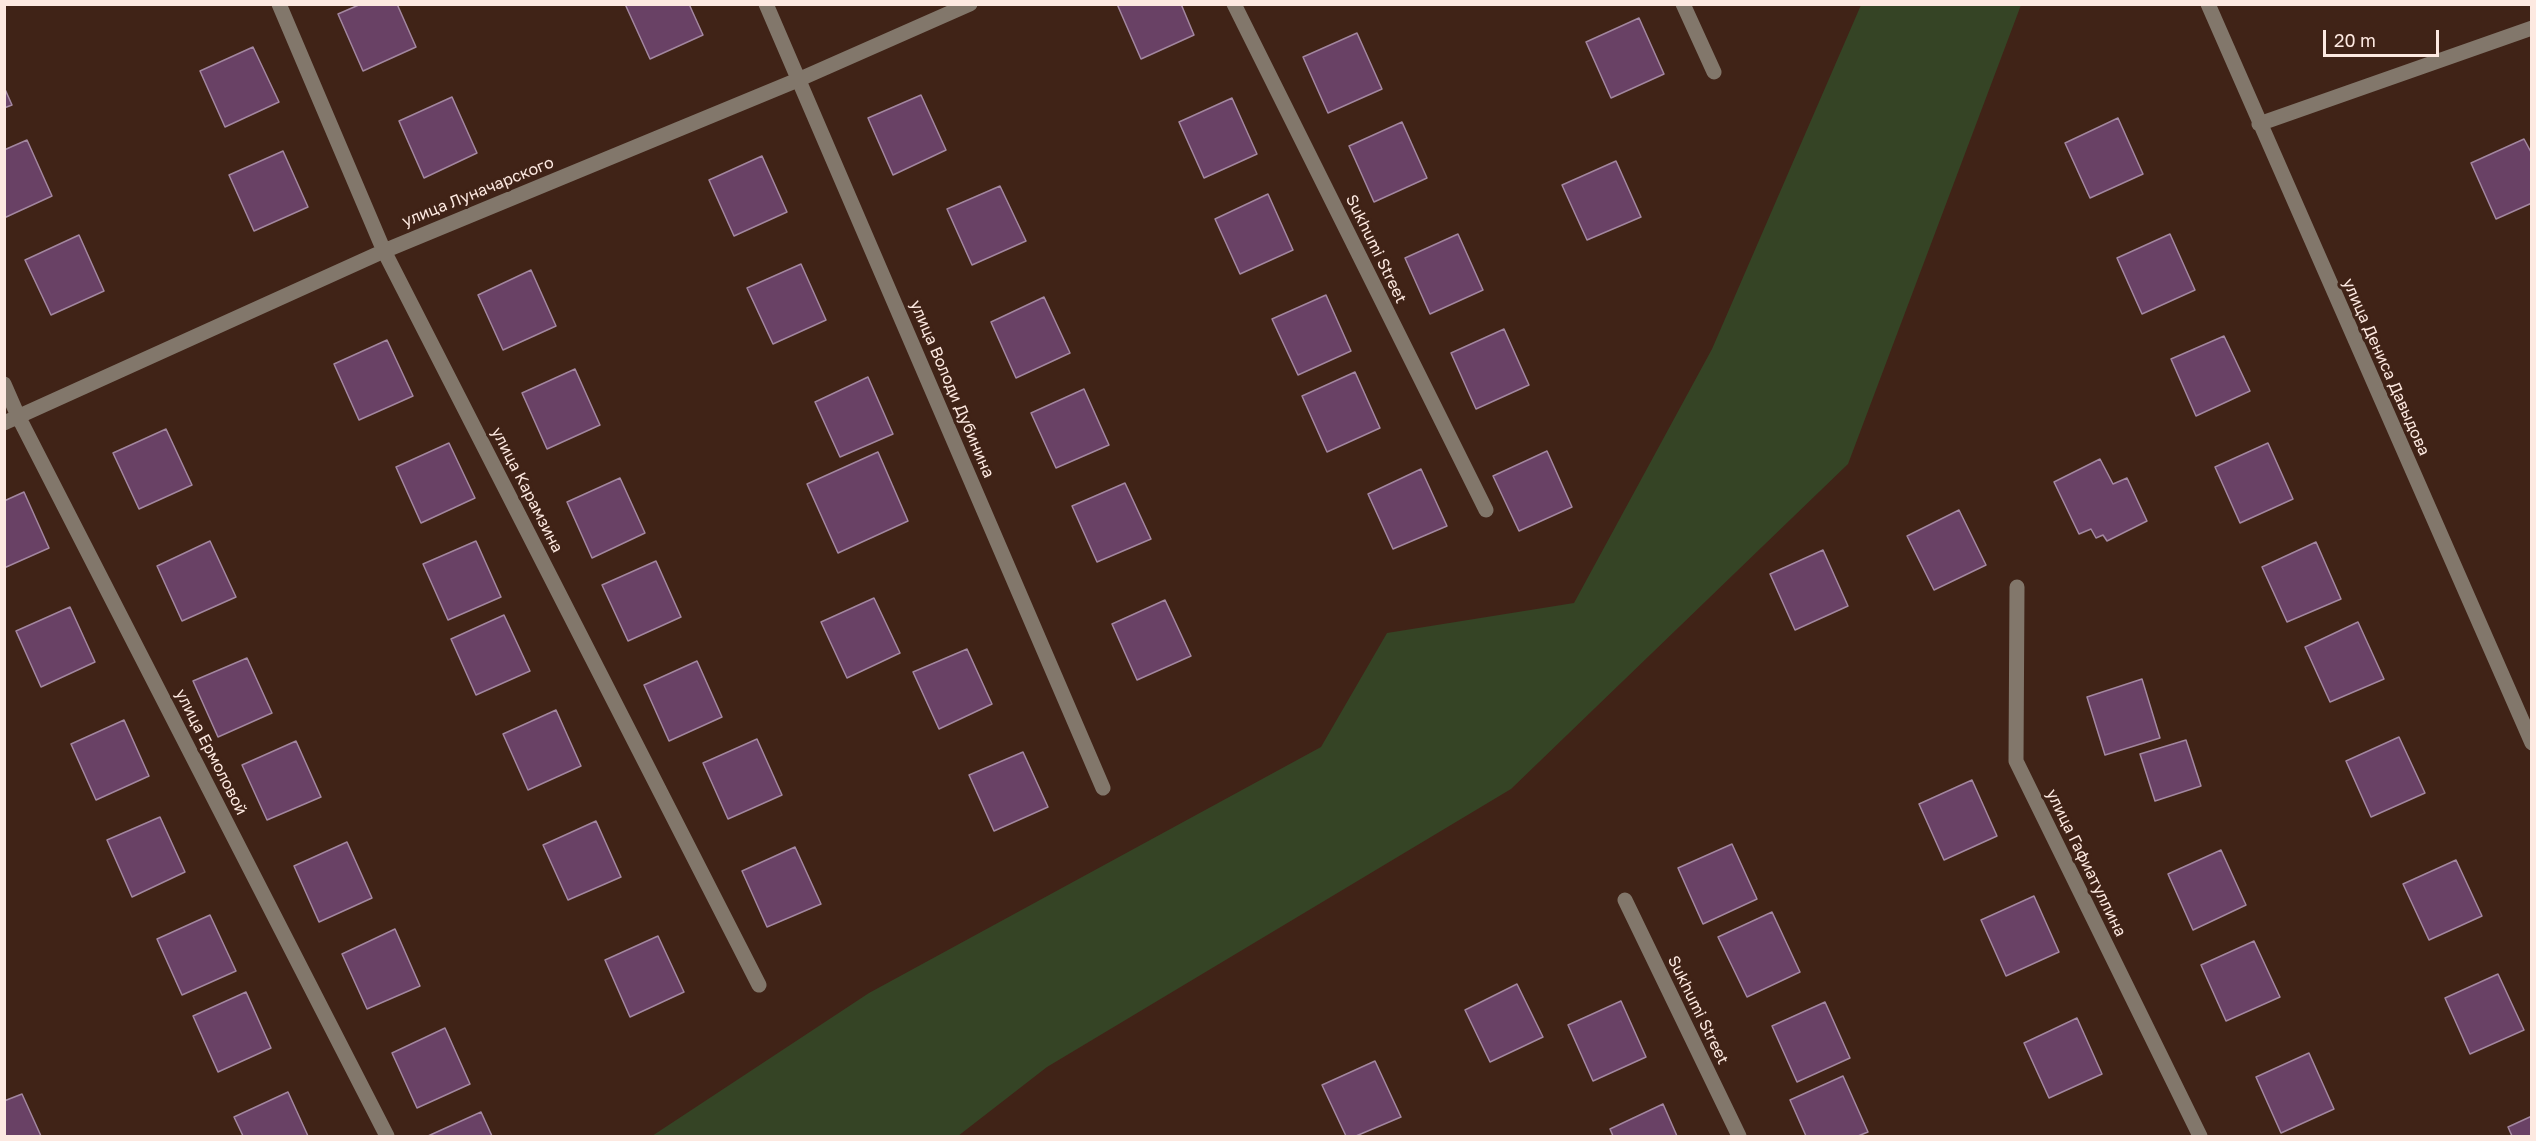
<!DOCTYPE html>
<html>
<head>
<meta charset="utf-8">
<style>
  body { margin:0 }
  #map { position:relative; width:2536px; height:1141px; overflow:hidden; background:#402317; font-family:"Golos Text",sans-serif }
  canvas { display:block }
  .frame { position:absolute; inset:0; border:6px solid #fde9e1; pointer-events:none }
  .scale { position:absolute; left:2323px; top:30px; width:116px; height:27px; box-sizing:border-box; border:3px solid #fde9e1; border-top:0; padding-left:8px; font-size:18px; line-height:21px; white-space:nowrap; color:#fde9e1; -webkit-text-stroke:4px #402317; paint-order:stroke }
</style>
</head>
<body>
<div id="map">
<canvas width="2536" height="1141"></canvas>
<div class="frame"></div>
<div class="scale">20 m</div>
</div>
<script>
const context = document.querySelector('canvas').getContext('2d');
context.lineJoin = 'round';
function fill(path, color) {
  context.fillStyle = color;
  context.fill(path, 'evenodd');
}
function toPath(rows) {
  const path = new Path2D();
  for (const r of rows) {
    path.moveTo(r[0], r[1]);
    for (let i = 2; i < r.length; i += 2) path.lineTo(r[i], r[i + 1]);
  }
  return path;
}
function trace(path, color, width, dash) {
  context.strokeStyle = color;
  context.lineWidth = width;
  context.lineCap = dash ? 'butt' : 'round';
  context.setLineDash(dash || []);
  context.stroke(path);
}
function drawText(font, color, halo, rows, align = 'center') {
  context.font = font + ' "Golos Text",sans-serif';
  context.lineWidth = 6;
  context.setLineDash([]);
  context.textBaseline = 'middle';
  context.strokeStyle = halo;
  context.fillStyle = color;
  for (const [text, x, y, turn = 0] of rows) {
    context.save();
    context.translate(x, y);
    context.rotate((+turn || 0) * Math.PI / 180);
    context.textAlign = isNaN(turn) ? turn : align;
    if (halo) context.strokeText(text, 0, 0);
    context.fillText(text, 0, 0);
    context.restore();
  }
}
const green = toPath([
  [1861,5,2021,5,1848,464,1511,789,1047,1067,958,1136,652,1136,869,993,1321,747,1387,633,1574,603,1712,349]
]);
const building = toPath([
  [361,4,397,4,416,47,363,71,338,14,361,4],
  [625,4,689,4,703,35,650,59,625,4],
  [1117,4,1181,4,1194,35,1141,59,1117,4],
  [1639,18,1664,74,1611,98,1586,42,1639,18],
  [1357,33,1382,89,1328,113,1303,57,1357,33],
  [253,47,279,102,225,127,200,71,253,47],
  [4,87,12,105,4,108,4,87],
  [921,95,946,150,893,175,868,118,921,95],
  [452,97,477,153,424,178,399,121,452,97],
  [1232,98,1257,154,1204,178,1179,122,1232,98],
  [2118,118,2143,174,2090,198,2065,143,2118,118],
  [1402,122,1427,178,1374,202,1349,146,1402,122],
  [2524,139,2532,154,2532,203,2496,219,2471,163,2524,139],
  [27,140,52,196,4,218,4,150,27,140],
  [283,151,308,207,254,231,229,175,283,151],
  [762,156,787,212,734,236,709,180,762,156],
  [1616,161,1641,217,1587,240,1562,185,1616,161],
  [1000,186,1026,241,972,265,947,209,1000,186],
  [1268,194,1293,250,1240,274,1215,219,1268,194],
  [1458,234,1483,290,1430,314,1405,258,1458,234],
  [2170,234,2195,290,2142,314,2117,258,2170,234],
  [79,235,104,291,51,315,25,260,79,235],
  [801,264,826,320,773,344,747,288,801,264],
  [531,270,556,326,503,350,478,295,531,270],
  [1326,295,1351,351,1298,375,1272,319,1326,295],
  [1044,297,1070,353,1016,378,991,322,1044,297],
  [1504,329,1529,385,1476,409,1451,353,1504,329],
  [2224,336,2250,391,2196,416,2171,359,2224,336],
  [387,340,413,396,359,420,334,364,387,340],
  [575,369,600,425,547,449,522,393,575,369],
  [1355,372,1380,428,1327,452,1302,396,1355,372],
  [868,377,893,434,840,457,815,402,868,377],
  [1084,389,1109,445,1056,468,1031,413,1084,389],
  [166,429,192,485,139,509,113,453,166,429],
  [449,443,475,498,421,523,396,467,449,443],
  [2268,443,2293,499,2240,523,2215,467,2268,443],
  [1547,451,1572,507,1519,531,1493,476,1547,451],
  [878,452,908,521,838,553,807,484,878,452],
  [2100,459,2113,484,2127,478,2147,521,2107,541,2103,535,2096,538,2091,529,2079,534,2054,482,2100,459],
  [1421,469,1447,526,1393,549,1368,494,1421,469],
  [620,478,645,533,592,558,567,502,620,478],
  [1125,483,1151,539,1097,562,1072,506,1125,483],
  [24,492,49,548,4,568,4,501,24,492],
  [1959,510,1986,565,1934,590,1907,536,1959,510],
  [210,541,236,597,182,621,157,566,210,541],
  [476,541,501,597,448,620,423,564,476,541],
  [2316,542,2341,599,2287,622,2262,567,2316,542],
  [1823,550,1848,606,1795,630,1770,574,1823,550],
  [656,561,681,617,628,641,602,585,656,561],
  [874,598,900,653,847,678,821,622,874,598],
  [1165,600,1191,656,1137,680,1112,624,1165,600],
  [70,607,95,662,41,687,16,631,70,607],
  [504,615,530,671,476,695,451,639,504,615],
  [2358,622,2384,679,2330,702,2305,647,2358,622],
  [967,649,992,704,939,729,913,672,967,649],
  [247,658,272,713,218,737,193,681,247,658],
  [697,661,722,717,669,741,644,685,697,661],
  [2142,679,2160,738,2105,755,2087,697,2142,679],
  [556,710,581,766,528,790,503,734,556,710],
  [124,720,149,776,96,800,71,744,124,720],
  [2399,737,2425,793,2371,817,2346,761,2399,737],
  [757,739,782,795,728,819,703,763,757,739],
  [2186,740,2201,786,2155,801,2140,754,2186,740],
  [296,741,321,797,267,820,242,765,296,741],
  [1023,752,1048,807,994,831,969,775,1023,752],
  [1972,780,1997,836,1944,860,1919,804,1972,780],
  [160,817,185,872,132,897,107,840,160,817],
  [596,821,621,877,568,900,543,845,596,821],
  [347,842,372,898,319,922,294,866,347,842],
  [1732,844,1757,899,1703,924,1678,868,1732,844],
  [795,847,821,904,767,927,742,871,795,847],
  [2221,850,2246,905,2193,930,2168,874,2221,850],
  [2456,860,2482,916,2429,940,2403,884,2456,860],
  [2034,896,2059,952,2006,976,1981,920,2034,896],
  [1772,912,1800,972,1747,997,1718,937,1772,912],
  [210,915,236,971,182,995,157,939,210,915],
  [395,929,420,986,367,1009,342,954,395,929],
  [658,936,684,992,630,1017,605,960,658,936],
  [2254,941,2280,997,2226,1021,2201,965,2254,941],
  [2498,974,2524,1030,2470,1054,2445,998,2498,974],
  [1517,984,1543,1037,1490,1062,1465,1010,1517,984],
  [246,992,271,1048,218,1072,193,1016,246,992],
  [1621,1001,1646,1057,1593,1081,1568,1025,1621,1001],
  [1825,1002,1850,1058,1797,1082,1772,1026,1825,1002],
  [2077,1018,2102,1074,2049,1098,2024,1043,2077,1018],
  [445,1028,470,1084,417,1108,392,1053,445,1028],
  [2309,1053,2334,1109,2281,1133,2256,1077,2309,1053],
  [1375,1061,1401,1117,1356,1136,1346,1136,1322,1085,1375,1061],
  [1843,1076,1868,1132,1858,1136,1806,1136,1790,1100,1843,1076],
  [288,1092,308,1136,243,1136,234,1117,288,1092],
  [22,1094,41,1136,4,1136,4,1101,22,1094],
  [1663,1104,1677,1136,1613,1136,1610,1129,1663,1104],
  [481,1112,492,1136,428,1136,481,1112],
  [2532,1116,2532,1136,2512,1136,2508,1127,2532,1116]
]);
const minor = toPath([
  [279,4,384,251,759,985],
  [766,4,1103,788],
  [1234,4,1486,510],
  [1683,4,1714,72],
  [2208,4,2532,743],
  [2259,124,2532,28],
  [4,384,18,416,387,1136],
  [4,423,384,251,800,79,970,4],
  [2017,587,2016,761,2200,1136],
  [1625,900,1739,1136]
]);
const streetNames = [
  ["улица Луначарского",478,192,-22],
  ["Sukhumi Street",1376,249,64],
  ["улица Дениса Давыдова",2386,367,66],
  ["улица Володи Дубинина",952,389,67],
  ["улица Карамзина",527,490,63],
  ["улица Ермоловой",211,752,63],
  ["улица Гафиатуллина",2086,863,64],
  ["Sukhumi Street",1698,1010,64]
];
fill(green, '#354425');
fill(building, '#694165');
trace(building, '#a387a0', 1.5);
trace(minor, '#82776b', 15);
drawText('16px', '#fde9e1', '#402317', streetNames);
</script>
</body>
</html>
